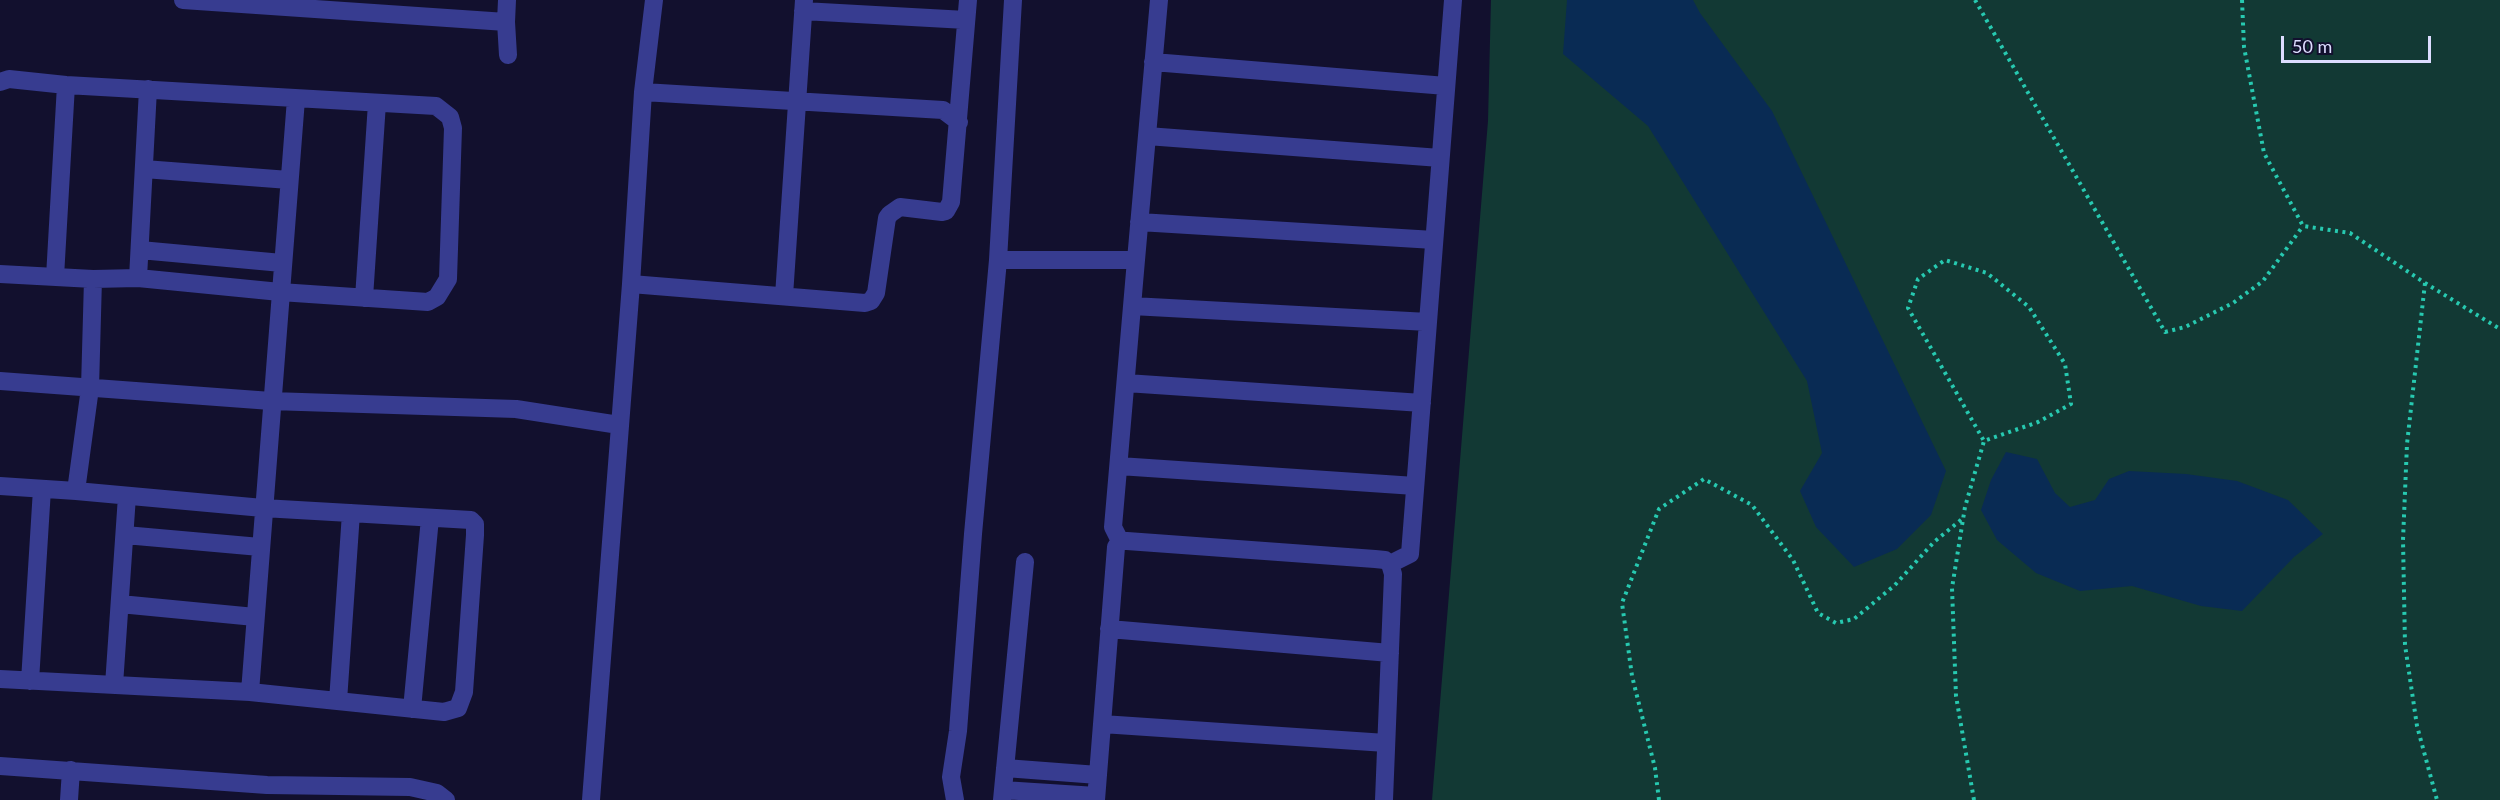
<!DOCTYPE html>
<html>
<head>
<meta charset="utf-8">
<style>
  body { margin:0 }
  #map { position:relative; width:2500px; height:800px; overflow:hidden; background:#12102e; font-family:Lato,sans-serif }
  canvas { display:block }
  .scale { position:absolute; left:2281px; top:36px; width:150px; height:27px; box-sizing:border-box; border:3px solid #ddf; border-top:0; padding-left:8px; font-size:18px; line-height:21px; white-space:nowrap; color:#ddf; -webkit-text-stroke:4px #12102e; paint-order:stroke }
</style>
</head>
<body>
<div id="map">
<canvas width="2500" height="800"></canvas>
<div class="scale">50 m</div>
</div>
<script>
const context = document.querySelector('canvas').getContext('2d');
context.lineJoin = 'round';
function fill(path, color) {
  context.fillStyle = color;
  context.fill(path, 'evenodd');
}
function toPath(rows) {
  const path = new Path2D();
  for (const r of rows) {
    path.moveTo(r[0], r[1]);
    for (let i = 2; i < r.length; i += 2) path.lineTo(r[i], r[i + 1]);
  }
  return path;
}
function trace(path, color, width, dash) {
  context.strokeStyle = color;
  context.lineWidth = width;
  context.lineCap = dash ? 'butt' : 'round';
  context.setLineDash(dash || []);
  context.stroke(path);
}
const green = toPath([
  [1491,0,2500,0,2500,800,1432,800,1488,121]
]);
const water = toPath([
  [1567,0,1693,0,1700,13,1772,111,1946,471,1931,515,1897,549,1854,567,1816,527,1800,491,1822,453,1807,381,1648,126,1563,54],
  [2006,452,2037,459,2055,493,2070,507,2095,500,2109,479,2129,471,2186,474,2237,481,2288,500,2323,534,2294,557,2242,611,2201,606,2132,586,2080,591,2036,573,1997,540,1981,510,1991,480]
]);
const path = toPath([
  [1975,0,2165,332,2185,327,2233,303,2263,281,2303,226],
  [2242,0,2244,47,2264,153,2303,226,2350,233,2425,283,2500,329],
  [2425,283,2407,444,2403,540,2405,645,2417,726,2437,800],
  [1659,800,1655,768,1632,676,1622,603,1659,509,1704,479,1752,505,1793,560,1818,613,1836,623,1854,619,1895,585,1934,542,1962,519],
  [1974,800,1956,696,1952,588,1965,507,1984,441,2038,422,2071,404,2065,364,2029,307,1987,273,1945,260,1918,279,1908,308,1984,441]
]);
const minor = toPath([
  [183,0,506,22,508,55],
  [1013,0,998,260,1136,260,1159,0],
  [803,11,966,20],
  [506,22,507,0],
  [1153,62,1446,86],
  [0,82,9,79,66,85,436,106,450,117,453,128,448,279,437,297,428,302,280,292,138,278,93,279,0,274],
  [643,92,943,110,959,122],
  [1147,136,1440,158],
  [144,169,289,180],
  [1139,222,1434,240],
  [140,250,282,263],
  [55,277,66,85],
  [138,278,148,89],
  [631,284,865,303,871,301,876,293,887,218,890,214,900,207,942,212,946,211,951,202,968,0],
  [784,296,804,0],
  [364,298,377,103],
  [1132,306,1428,322],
  [0,381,271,401,516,409,619,425],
  [1126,383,1422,403],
  [1119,466,1415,486],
  [0,486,76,491,90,388,93,279],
  [125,535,260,547],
  [1120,541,1113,527,1136,260],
  [1390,564,1410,554,1453,0],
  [120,604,255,617],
  [1109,629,1390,653],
  [0,679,250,692,444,712,458,708,464,692,475,535,475,524,471,520,263,508,76,491],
  [30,681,42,489],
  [114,685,127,496],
  [250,692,296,99],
  [338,701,351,513],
  [412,709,430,518],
  [1102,724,1386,743],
  [0,766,267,785,410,787,437,793,446,800],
  [1005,768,1098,775],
  [1003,790,1096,796],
  [69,800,71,770],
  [591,800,631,284,643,92,654,0],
  [955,800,951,777,958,731,973,534,998,260],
  [1002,800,1025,562],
  [1096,800,1116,547,1120,541,1127,541,1375,559,1385,560,1390,564,1393,574,1384,800]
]);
fill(green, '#123934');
fill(water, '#092b54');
trace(path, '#27c9b0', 4, [3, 4.5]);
trace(minor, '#373c90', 18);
</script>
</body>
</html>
